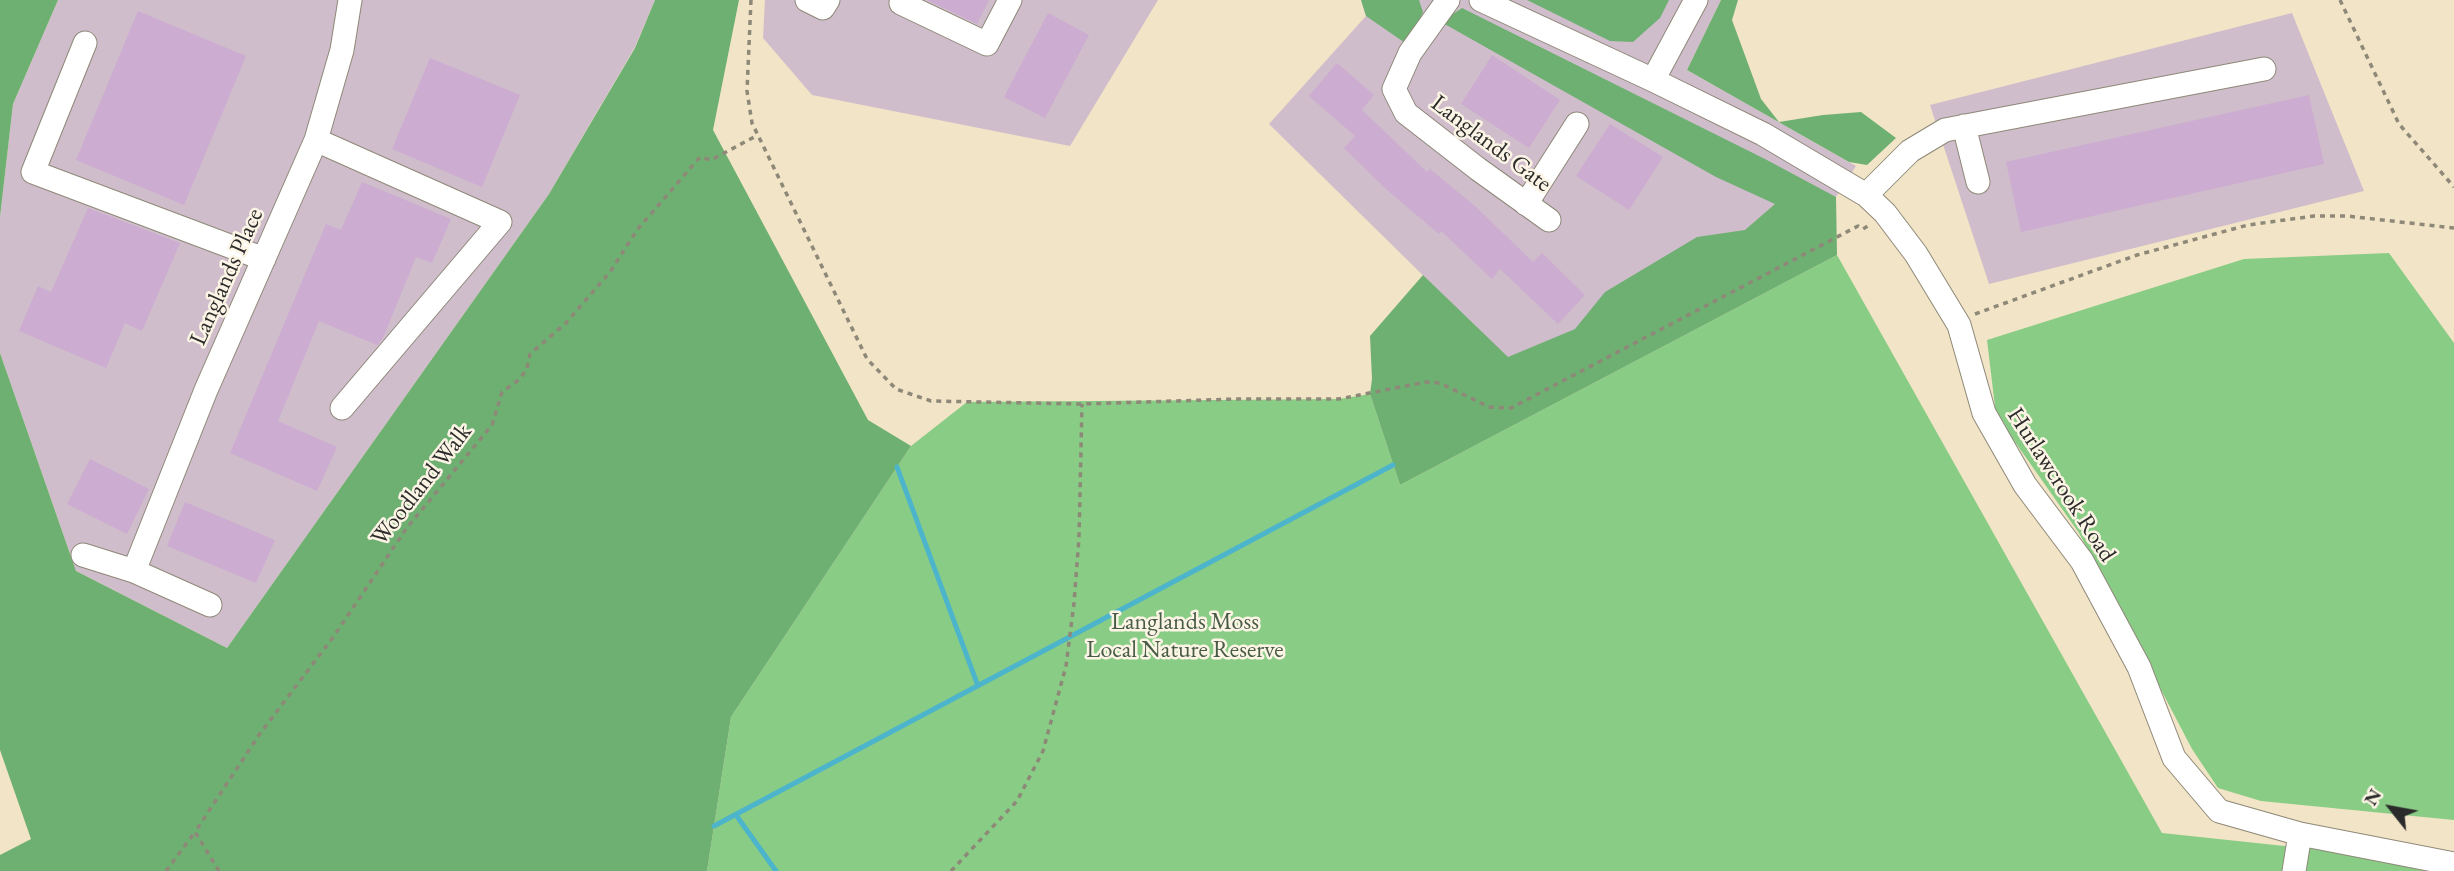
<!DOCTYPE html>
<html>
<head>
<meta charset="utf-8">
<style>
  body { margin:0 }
  #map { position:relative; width:2454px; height:871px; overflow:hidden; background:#f2e4c6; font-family:"EB Garamond",serif }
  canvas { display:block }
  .north { position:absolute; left:2356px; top:773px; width:70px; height:70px; -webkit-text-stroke:5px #fcf5e5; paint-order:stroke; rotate:301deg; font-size:19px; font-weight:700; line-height:28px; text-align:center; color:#2b2b2b }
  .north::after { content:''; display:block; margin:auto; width:24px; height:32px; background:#2b2b2b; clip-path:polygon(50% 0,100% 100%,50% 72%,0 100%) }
</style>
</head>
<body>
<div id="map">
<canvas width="2454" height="871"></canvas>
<div class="north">N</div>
</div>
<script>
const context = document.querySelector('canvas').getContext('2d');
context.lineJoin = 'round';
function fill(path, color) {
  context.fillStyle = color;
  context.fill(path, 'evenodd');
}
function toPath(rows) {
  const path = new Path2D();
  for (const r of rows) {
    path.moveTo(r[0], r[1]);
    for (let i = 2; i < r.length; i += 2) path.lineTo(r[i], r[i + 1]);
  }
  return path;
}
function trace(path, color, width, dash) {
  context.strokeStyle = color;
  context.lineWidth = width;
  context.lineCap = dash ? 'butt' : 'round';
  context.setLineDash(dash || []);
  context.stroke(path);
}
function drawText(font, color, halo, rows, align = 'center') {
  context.font = font + ' "EB Garamond",serif';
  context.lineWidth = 5;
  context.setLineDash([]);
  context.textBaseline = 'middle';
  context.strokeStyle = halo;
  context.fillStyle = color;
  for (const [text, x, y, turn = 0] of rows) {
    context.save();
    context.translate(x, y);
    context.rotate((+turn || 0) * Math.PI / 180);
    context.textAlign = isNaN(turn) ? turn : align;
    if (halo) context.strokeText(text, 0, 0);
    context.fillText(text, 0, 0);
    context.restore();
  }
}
const industrial = toPath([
  [58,0,655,0,635,47,549,194,227,648,76,571,0,353,0,217,13,104],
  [765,0,1158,0,1070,146,812,95,763,38],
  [1361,0,1721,0,1687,70,1856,166,1815,229,1507,358,1269,124,1366,16],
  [2292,13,2364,191,1989,284,1930,105]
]);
const green = toPath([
  [2389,253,2454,343,2454,820,2261,801,2218,788,2192,749,2079,533,1996,415,1987,340,2244,259],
  [1837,255,2162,833,2454,864,2454,871,707,871,731,717,911,446,967,402,1339,399,1370,394,1400,485]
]);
const forest = toPath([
  [0,0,58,0,13,104,0,217],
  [655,0,739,0,713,130,868,420,911,446,731,717,707,871,0,871,0,855,31,839,0,750,0,353,76,571,227,648,549,194,635,48],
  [1361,0,1419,0,1423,12,1408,45,1366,16],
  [1527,0,1669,0,1660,18,1633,42,1610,41],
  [1721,0,1738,0,1732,20,1761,99,1779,122,1823,115,1861,112,1896,138,1867,165,1849,162,1687,70],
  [1462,8,1765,159,1836,197,1837,255,1400,485,1370,394,1372,379,1370,336,1423,275,1508,357,1575,329,1605,292,1697,237,1745,230,1775,204,1716,177,1441,22]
]);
const stream = toPath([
  [897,467,978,686],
  [736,815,776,871],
  [714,826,1393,465]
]);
const building = toPath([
  [927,0,989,0,977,24],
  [138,11,246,56,184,205,76,160],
  [1048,13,1089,35,1045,118,1004,97],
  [1492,55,1560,100,1529,148,1461,104],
  [430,58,520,95,482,187,392,149],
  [1337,63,1374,95,1362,110,1427,172,1430,169,1476,207,1533,262,1542,253,1585,295,1558,324,1500,269,1492,279,1441,231,1439,234,1387,190,1344,148,1355,136,1309,96],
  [2309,95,2324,164,2021,232,2006,162],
  [1610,124,1663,157,1629,210,1576,176],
  [362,182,451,219,432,263,416,257,383,338,377,345,319,321,278,421,337,447,317,491,230,453,326,224,341,230],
  [88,208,180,243,142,331,125,323,106,368,19,331,38,286,51,292],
  [90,459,149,489,127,534,67,504],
  [185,502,275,540,256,583,167,546]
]);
const path = toPath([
  [751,0,747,91,752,123,867,359,896,389,931,401,1082,404,1237,399,1339,399,1426,382,1440,383,1489,407,1511,408,1858,226,1863,229,1871,224],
  [2340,0,2399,124,2454,187],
  [1975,314,2137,255,2248,225,2314,216,2347,216,2454,228],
  [166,871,195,832],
  [219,871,195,832,259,735,334,636,406,529,492,425,502,392,520,379,527,368,530,354,565,324,610,272,637,230,700,157,711,160,758,135],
  [951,871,1017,801,1043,751,1066,666,1074,603,1079,538,1082,404]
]);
const minor = toPath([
  [807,0,823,8,828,0],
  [1448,0,1410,53,1394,89,1406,113,1478,169,1549,220],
  [1481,0,1653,80,1763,134,1866,195,1885,213,1916,254,1959,325,1984,413,2025,485,2082,561,2139,667,2174,758,2219,811,2300,834,2454,864],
  [901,3,987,44,1010,0],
  [85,43,33,172,264,259],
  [1653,80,1696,0],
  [1964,126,1978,182],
  [316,140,500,222,342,408],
  [1866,195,1910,151,1945,130,2264,69],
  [1526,204,1577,124],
  [83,555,134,571,210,605],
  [134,571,206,390,316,140,342,50,350,0],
  [2294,871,2300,834]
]);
const streetNames = [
  ["Langlands Gate",1491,144,37],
  ["Langlands Place",227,277,-66],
  ["Woodland Walk",422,485,-52],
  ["Hurlawcrook Road",2061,485,57]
];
const parkNames = [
  ["Langlands Moss",1185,622],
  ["Local Nature Reserve",1185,650]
];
fill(industrial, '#d0bdcc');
fill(green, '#89cc85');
fill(forest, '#6eb072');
trace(stream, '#4db5cb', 5);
fill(building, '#ccacd0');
trace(minor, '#8e8878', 25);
trace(path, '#8e8878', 3.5, [5, 5]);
trace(minor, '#fff', 23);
drawText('24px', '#2b2b2b', '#fcf5e5', streetNames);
drawText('24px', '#475b46', '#fcf5e5', parkNames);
</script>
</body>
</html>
